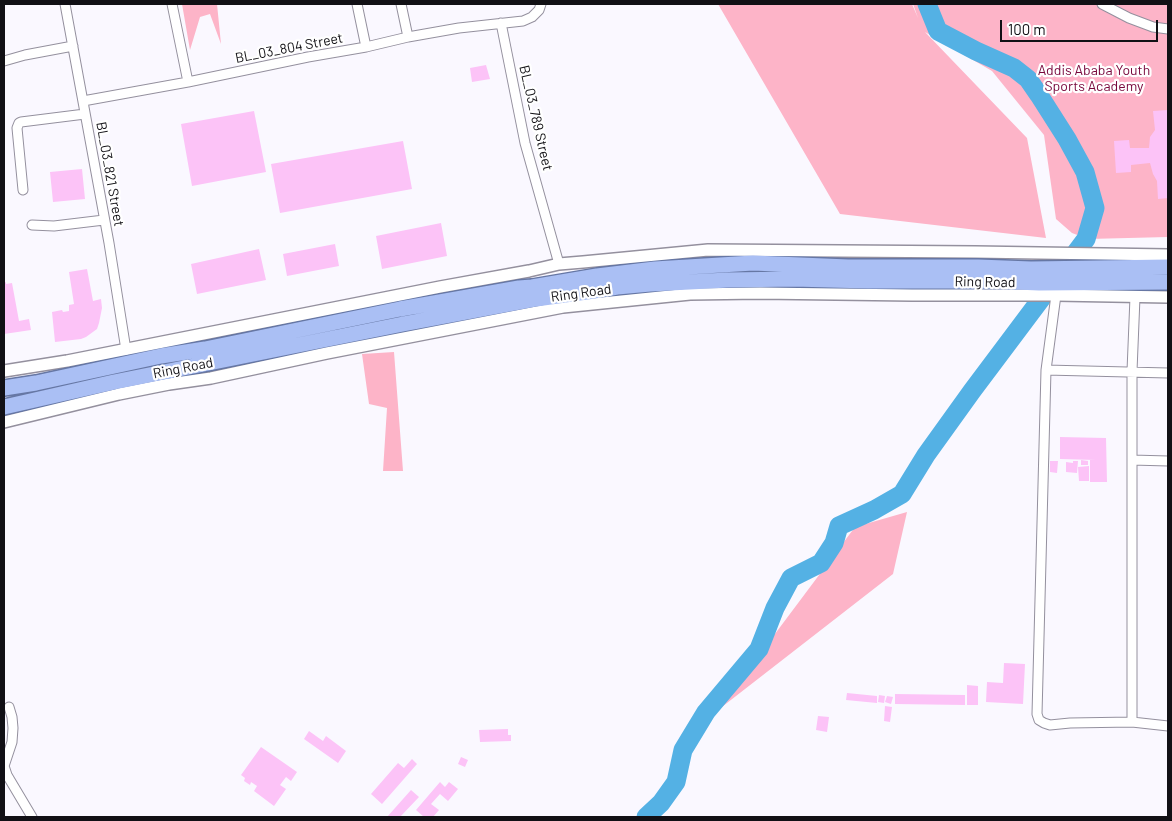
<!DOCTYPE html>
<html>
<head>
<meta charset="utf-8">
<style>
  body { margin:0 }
  #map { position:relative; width:1172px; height:821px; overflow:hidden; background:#faf8ff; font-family:Barlow,sans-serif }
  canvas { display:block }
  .frame { position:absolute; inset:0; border:5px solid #111015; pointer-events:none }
  .scale { position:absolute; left:1000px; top:20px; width:158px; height:22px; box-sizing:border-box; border:2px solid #111015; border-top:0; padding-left:6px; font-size:15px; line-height:18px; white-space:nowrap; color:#111015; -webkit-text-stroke:4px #fff; paint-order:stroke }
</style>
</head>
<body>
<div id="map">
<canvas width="1172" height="821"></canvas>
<div class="frame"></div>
<div class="scale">100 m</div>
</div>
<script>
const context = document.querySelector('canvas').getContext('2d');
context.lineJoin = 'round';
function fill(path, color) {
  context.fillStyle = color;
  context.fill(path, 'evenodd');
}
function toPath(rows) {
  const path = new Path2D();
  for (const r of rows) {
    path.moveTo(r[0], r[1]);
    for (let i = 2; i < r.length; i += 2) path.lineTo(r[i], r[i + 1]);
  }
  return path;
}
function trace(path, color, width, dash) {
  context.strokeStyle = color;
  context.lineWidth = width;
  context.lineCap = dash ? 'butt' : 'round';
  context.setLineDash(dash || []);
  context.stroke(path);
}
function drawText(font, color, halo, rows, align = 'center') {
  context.font = font + ' Barlow,sans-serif';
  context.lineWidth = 4.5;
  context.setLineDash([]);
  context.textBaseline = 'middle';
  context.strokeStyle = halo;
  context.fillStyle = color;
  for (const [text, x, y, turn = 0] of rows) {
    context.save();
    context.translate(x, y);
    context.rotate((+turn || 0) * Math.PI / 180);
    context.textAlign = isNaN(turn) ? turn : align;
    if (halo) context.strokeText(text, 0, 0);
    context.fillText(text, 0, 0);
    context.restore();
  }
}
const green = toPath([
  [182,4,217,4,221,44,210,14,200,17,190,50],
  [718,4,912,4,918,18,913,4,1168,4,1168,237,1088,239,1072,233,1056,219,1044,135,992,71,925,32,1027,138,1046,238,840,214],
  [394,352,403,471,383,471,387,408,369,404,362,354],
  [907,512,893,574,718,710,855,527]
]);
const river = toPath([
  [646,817,661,803,676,782,683,750,706,712,759,649,775,608,791,578,821,563,834,543,839,526,874,510,902,494,926,455,972,391,1086,239,1095,208,1085,172,1067,139,1039,95,1028,79,1014,68,976,51,938,31,927,4]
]);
const building = toPath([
  [486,65,490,79,472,82,470,68],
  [1168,110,1168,198,1158,199,1157,181,1153,174,1150,163,1131,165,1131,172,1116,173,1114,141,1129,140,1130,148,1149,148,1150,137,1155,130,1153,111],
  [254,111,266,172,192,186,181,124],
  [403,141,412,189,280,213,271,164],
  [82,169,85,199,53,202,50,172],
  [441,223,447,256,382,269,376,236],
  [335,244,339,266,287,276,283,254],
  [259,249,266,280,197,294,191,264],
  [87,269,93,301,101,299,102,308,99,323,97,329,86,337,81,339,55,342,52,312,62,310,63,312,69,311,69,305,74,304,69,272],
  [6,282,6,284,12,283,19,321,29,319,31,330,4,334,4,283],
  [1060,437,1106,438,1107,482,1090,482,1090,460,1096,460,1060,459],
  [1081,460,1088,461,1088,465,1081,465],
  [1050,461,1058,461,1057,473,1050,472],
  [1073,461,1078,461,1077,473,1066,472,1066,462,1073,463],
  [1089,466,1089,481,1079,481,1078,467],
  [1004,663,1025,664,1023,704,986,702,987,682,1003,683],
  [967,685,978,686,978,705,967,705],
  [847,693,877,696,877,703,846,700],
  [895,694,965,695,965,705,895,704],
  [879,695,885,696,884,703,878,702],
  [887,696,893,697,891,704,885,702],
  [885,706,892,707,890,722,884,721],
  [818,716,829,717,827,732,816,730],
  [508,729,508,735,511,735,511,741,480,742,479,730],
  [309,731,323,741,326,736,346,751,338,763,304,739],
  [261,747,297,772,291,781,286,777,280,785,286,789,274,806,254,791,257,786,251,782,250,785,244,781,245,778,241,775],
  [461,757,468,760,465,767,458,764],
  [412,759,417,764,382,804,371,794,398,763,404,768],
  [440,782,445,787,449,782,458,789,448,801,440,794,431,804,439,810,433,817,424,817,416,810],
  [411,790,419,797,400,817,387,817]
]);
const minor = toPath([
  [65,4,109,243,126,350],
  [172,4,188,82],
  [357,4,366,47],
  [401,4,408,37],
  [1102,4,1129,18,1153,27,1168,29],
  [501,23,525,143,559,264],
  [4,61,25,55,73,46],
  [83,101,188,82,308,57,366,47,408,37,459,28,523,21,532,17,539,10,541,4],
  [23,190,17,128,19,123,21,122,85,114],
  [32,225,54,226,104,220],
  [1056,295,1046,370,1037,714,1039,720,1044,723,1050,725,1070,723,1132,722,1168,726],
  [1046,370,1168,373],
  [1132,460,1168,461],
  [9,707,12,717,13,728,12,742,4,766,7,775,32,817],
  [1132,722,1132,371,1135,297]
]);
const tertiary = toPath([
  [4,371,67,361,440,287,529,271,559,264,583,262,708,250,975,252,1168,255],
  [4,422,119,394,169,384,211,378,327,353,563,307,690,294,760,293,912,295,1056,295,1168,297]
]);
const trunk = toPath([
  [4,388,36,383,161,356,205,349,400,309,519,288,532,287,597,276,655,269,753,263,848,267,978,267,1031,269,1168,267],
  [4,407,114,382,403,324,536,299,594,291,617,287,650,284,728,280,794,279,869,281,994,281,1039,283,1168,282]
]);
const streetNames = [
  ["BL_03_804 Street",289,48,-11],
  ["BL_03_789 Street",536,118,77],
  ["BL_03_821 Street",110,174,80],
  ["Ring Road",985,282,1],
  ["Ring Road",581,293,-8],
  ["Ring Road",183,368,-11]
];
const parkNames = [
  ["Addis Ababa Youth",1094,70],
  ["Sports Academy",1094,86]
];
fill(green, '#fdb4c8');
trace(river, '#54b1e4', 19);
fill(building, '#fcc3f7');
trace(minor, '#94909e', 11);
trace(tertiary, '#94909e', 14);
trace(trunk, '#6677a4', 18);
trace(minor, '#fff', 9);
trace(tertiary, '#fff', 11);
trace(trunk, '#aabff4', 15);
drawText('14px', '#111015', '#fff', streetNames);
drawText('14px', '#77063b', '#fff', parkNames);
</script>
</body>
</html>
